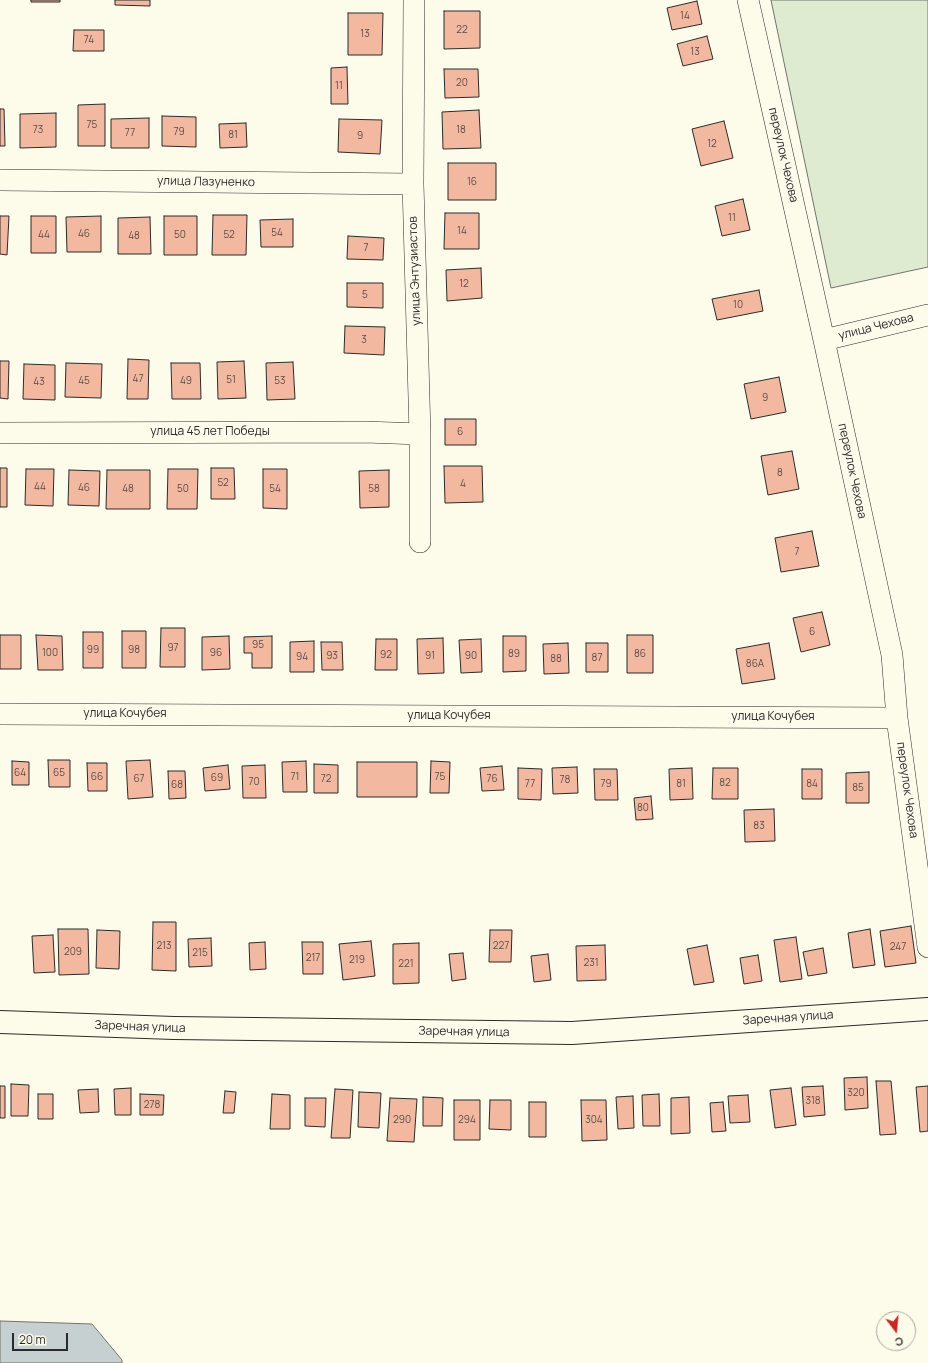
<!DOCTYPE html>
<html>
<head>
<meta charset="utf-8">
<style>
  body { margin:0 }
  #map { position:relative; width:928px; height:1363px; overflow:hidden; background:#fdfbea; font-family:Manrope,sans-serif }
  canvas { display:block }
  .north { position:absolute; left:876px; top:1311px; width:40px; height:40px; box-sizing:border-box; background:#fdfbea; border:1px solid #a9a89e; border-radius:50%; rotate:164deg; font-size:11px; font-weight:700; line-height:16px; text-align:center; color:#2b2b2b }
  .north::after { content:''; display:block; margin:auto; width:14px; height:18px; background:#c62828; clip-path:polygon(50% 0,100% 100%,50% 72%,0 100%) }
  .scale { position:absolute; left:12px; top:1333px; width:56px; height:18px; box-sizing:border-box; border:2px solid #2b2b2b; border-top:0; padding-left:5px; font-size:12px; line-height:14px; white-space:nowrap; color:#2b2b2b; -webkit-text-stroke:3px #fdfbea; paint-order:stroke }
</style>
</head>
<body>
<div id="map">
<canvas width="928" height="1363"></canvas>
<div class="north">С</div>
<div class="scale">20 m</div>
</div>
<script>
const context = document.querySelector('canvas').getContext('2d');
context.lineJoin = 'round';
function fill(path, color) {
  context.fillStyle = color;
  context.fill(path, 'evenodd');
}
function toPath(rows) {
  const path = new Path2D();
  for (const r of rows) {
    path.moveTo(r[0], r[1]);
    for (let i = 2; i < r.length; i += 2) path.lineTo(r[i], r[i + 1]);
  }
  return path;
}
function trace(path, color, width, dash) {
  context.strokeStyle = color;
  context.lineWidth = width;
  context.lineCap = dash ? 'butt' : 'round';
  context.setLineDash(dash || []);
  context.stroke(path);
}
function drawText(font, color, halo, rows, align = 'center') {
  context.font = font + ' Manrope,sans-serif';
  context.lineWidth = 3;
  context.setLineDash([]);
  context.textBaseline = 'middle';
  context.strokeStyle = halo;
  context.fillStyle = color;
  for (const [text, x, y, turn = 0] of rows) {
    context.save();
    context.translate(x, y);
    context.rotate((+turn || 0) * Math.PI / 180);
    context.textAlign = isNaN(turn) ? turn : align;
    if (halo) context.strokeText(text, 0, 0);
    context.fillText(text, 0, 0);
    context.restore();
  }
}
const green = toPath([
  [771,0,928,0,928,267,831,288,771,0]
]);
const water = toPath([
  [0,1321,92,1324,122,1360,122,1363,0,1363,0,1321]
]);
const building = toPath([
  [31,0,60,0,60,2,31,2,31,0],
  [115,0,150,0,150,6,115,5,115,0],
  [697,1,702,24,672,30,667,8,697,1],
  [444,11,480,11,480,48,444,49,444,11],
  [348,13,383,13,382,55,348,55,348,13],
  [74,30,104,30,104,51,73,51,74,30],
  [707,36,713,59,683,66,677,44,707,36],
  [347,67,348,104,331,104,331,68,347,67],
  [444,69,478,69,479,97,445,98,444,69],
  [105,104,105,146,78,146,78,105,105,104],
  [0,109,4,109,5,146,0,146,0,109],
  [479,110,481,148,443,149,442,112,479,110],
  [56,113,56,147,20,148,20,114,56,113],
  [162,116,196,117,196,147,162,146,162,116],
  [149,118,149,148,111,148,111,119,149,118],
  [339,119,382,120,380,154,338,152,339,119],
  [724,121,733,158,701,166,692,129,724,121],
  [246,123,247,147,220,148,219,124,246,123],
  [448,163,496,163,496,200,448,200,448,163],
  [743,199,750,230,722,236,715,206,743,199],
  [445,213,479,213,479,249,444,249,445,213],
  [213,215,247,215,246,255,212,255,213,215],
  [0,216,9,216,7,255,0,254,0,216],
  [31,216,56,216,56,253,31,253,31,216],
  [101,216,101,252,67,252,66,217,101,216],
  [164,216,197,216,197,255,164,255,164,216],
  [150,217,151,254,118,254,118,218,150,217],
  [293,219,293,247,261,247,260,220,293,219],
  [348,236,384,238,383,260,347,259,348,236],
  [481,268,482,298,447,301,446,270,481,268],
  [347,283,383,283,383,308,347,307,347,283],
  [759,290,763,311,717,320,712,299,759,290],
  [345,326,385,327,384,355,344,353,345,326],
  [128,359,149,360,148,399,127,399,128,359],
  [0,361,9,361,8,399,0,398,0,361],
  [244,361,246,398,218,399,217,362,244,361],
  [293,362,295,399,267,400,266,363,293,362],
  [66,363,102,364,101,398,65,397,66,363],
  [171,363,200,363,201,399,172,399,171,363],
  [24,364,55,365,55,400,23,399,24,364],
  [779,377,786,412,751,419,744,384,779,377],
  [445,419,476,419,476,445,445,445,445,419],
  [792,451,799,489,768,495,761,456,792,451],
  [444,466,482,466,483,502,445,503,444,466],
  [0,468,7,468,7,507,0,507,0,468],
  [211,468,234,468,235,499,211,499,211,468],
  [26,469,54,469,53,506,25,505,26,469],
  [168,469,198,469,197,509,167,509,168,469],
  [263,469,287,469,287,509,263,508,263,469],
  [69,470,100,471,99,506,68,505,69,470],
  [107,470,150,470,150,509,106,509,107,470],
  [389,470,389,507,360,508,359,471,389,470],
  [812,531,819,566,781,572,775,538,812,531],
  [822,612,830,645,801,652,793,618,822,612],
  [161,628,185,628,185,667,160,667,161,628],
  [122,631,146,631,146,668,122,668,122,631],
  [83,632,103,632,103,668,83,668,83,632],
  [0,635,21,635,21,669,0,669,0,635],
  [36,635,62,636,63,670,38,670,36,635],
  [627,635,653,635,653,673,627,673,627,635],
  [229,636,230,669,202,670,202,637,229,636],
  [272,636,272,668,252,668,252,653,244,653,244,637,272,636],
  [503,636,526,636,526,671,503,672,503,636],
  [443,638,444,673,418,674,417,639,443,638],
  [376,639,397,639,397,670,375,670,376,639],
  [481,639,482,672,461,673,459,640,481,639],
  [314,641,314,672,290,672,290,642,314,641],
  [321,642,342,642,343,670,322,670,321,642],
  [568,643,569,673,544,674,543,644,568,643],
  [586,643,608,643,608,672,586,672,586,643],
  [769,643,775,679,742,684,736,649,769,643],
  [48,760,70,760,70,787,49,787,48,760],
  [150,760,153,797,128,799,126,761,150,760],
  [12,761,29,762,29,785,12,785,12,761],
  [306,761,307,792,283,792,282,762,306,761],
  [431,761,450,762,449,793,430,793,431,761],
  [357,762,417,762,417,797,357,797,357,762],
  [87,763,107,763,107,791,88,791,87,763],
  [314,764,338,765,338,793,314,793,314,764],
  [228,765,230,789,205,791,203,768,228,765],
  [265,765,266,798,243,798,242,766,265,765],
  [502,766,504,790,482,791,480,768,502,766],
  [577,767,578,793,553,794,552,768,577,767],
  [518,768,542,769,541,800,518,799,518,768],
  [692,768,693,799,670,800,669,769,692,768],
  [713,768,738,768,738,799,712,799,713,768],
  [594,769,617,769,618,800,595,800,594,769],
  [802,769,822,769,822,799,802,799,802,769],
  [168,771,185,771,186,798,169,799,168,771],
  [869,772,869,803,846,803,846,773,869,772],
  [651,796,653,819,636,820,634,798,651,796],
  [774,809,775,841,745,842,744,810,774,809],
  [153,922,176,922,176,971,152,970,153,922],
  [911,926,916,963,885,967,880,931,911,926],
  [58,929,88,929,89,974,59,975,58,929],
  [870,929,875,965,853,968,848,933,870,929],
  [97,930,120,931,119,969,96,968,97,930],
  [490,930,512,930,511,962,489,962,490,930],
  [53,935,55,972,34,973,32,936,53,935],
  [796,937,802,979,780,982,774,940,796,937],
  [211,938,212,966,189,967,188,939,211,938],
  [371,941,375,976,343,980,339,944,371,941],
  [265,942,266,969,250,970,249,943,265,942],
  [302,942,323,942,323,974,303,974,302,942],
  [419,943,419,983,393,984,393,944,419,943],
  [605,945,606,980,577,981,576,946,605,945],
  [707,945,714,982,694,985,687,949,707,945],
  [823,948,827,973,808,976,803,952,823,948],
  [463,953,466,979,452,981,449,954,463,953],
  [548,954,551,980,534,982,531,956,548,954],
  [758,955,762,981,744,984,740,958,758,955],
  [867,1077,868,1108,845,1110,844,1078,867,1077],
  [876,1081,891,1081,896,1134,880,1135,876,1081],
  [11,1084,29,1085,28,1116,11,1116,11,1084],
  [0,1086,5,1086,5,1118,0,1118,0,1086],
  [823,1086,825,1115,804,1117,802,1087,823,1086],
  [928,1086,928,1131,920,1132,916,1087,928,1086],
  [131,1088,131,1115,115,1115,114,1089,131,1088],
  [791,1088,796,1125,775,1128,770,1090,791,1088],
  [98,1089,99,1112,80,1113,78,1090,98,1089],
  [335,1089,353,1090,350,1138,331,1138,335,1089],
  [225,1091,236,1092,234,1113,223,1113,225,1091],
  [359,1092,381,1093,379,1128,358,1127,359,1092],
  [38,1094,53,1094,53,1119,38,1119,38,1094],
  [140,1094,164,1095,163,1115,140,1115,140,1094],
  [272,1094,290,1095,290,1129,270,1129,272,1094],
  [659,1094,660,1126,643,1126,642,1095,659,1094],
  [748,1095,750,1122,730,1123,728,1096,748,1095],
  [633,1096,634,1128,618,1129,616,1097,633,1096],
  [423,1097,443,1098,442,1126,423,1126,423,1097],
  [689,1097,690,1133,671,1134,671,1098,689,1097],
  [305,1098,326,1098,325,1127,305,1126,305,1098],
  [390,1098,417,1099,414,1142,387,1141,390,1098],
  [454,1100,480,1100,480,1140,454,1140,454,1100],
  [490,1100,511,1100,511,1130,489,1129,490,1100],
  [581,1100,606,1100,607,1140,582,1141,581,1100],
  [529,1102,546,1102,546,1137,529,1137,529,1102],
  [723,1102,726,1131,712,1132,710,1103,723,1102]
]);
const minor = toPath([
  [414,0,413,184,420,434,420,542],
  [748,0,824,340,892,655,897,718,928,947],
  [0,180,413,184],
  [824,340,928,315],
  [0,433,365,432,420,434],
  [0,714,897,718]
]);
const major = toPath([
  [0,1022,174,1028,572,1033,928,1009]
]);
const numberNames = [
  ["14",685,16],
  ["22",462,30],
  ["13",365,34],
  ["74",89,40],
  ["13",695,52],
  ["20",462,83],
  ["11",339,86],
  ["75",92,125],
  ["73",38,130],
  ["18",461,130],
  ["79",179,132],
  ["77",130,133],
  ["81",233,135],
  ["9",360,136],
  ["12",712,144],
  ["16",472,182],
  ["11",732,218],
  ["14",462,231],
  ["54",277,233],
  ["46",84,234],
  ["44",44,235],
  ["50",180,235],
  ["52",229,235],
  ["48",134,236],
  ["7",366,248],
  ["12",464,284],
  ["5",365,295],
  ["10",738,305],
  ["3",364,340],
  ["47",138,379],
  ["51",231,380],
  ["45",84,381],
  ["49",186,381],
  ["53",280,381],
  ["43",39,382],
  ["9",765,398],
  ["6",460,432],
  ["8",780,473],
  ["52",223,483],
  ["4",463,484],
  ["44",40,487],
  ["46",84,488],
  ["48",128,489],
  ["50",183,489],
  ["54",275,489],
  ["58",374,489],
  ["7",797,552],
  ["6",812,632],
  ["95",258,645],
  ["97",173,648],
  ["99",93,650],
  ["98",134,650],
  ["100",50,653],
  ["96",216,653],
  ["89",514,654],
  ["86",640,654],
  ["92",386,655],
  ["93",332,656],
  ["91",430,656],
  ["90",471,656],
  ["94",302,657],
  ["87",597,658],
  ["88",556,659],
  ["86А",755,664],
  ["64",20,773],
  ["65",59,773],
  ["66",97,777],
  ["71",295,777],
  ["75",440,777],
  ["69",217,778],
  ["67",139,779],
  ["72",326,779],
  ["76",492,779],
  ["78",565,780],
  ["70",254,782],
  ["82",725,783],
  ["77",530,784],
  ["79",606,784],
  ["81",681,784],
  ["84",812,784],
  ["68",177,785],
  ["85",858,788],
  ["80",643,808],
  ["83",759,826],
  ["213",164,946],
  ["227",501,946],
  ["247",898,947],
  ["209",73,952],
  ["215",200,953],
  ["217",313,958],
  ["219",357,960],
  ["231",591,963],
  ["221",406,964],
  ["320",856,1093],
  ["318",813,1101],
  ["278",152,1105],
  ["290",402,1120],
  ["294",467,1120],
  ["304",594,1120]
];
const streetNames = [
  ["переулок Чехова",783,155,77],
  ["улица Лазуненко",206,182,1],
  ["улица Энтузиастов",415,271,-92],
  ["улица Чехова",876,327,-14],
  ["улица 45 лет Победы",210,432],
  ["переулок Чехова",852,471,78],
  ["улица Кочубея",125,714],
  ["улица Кочубея",449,716],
  ["улица Кочубея",773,717],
  ["переулок Чехова",907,790,82],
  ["Заречная улица",788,1018,-4],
  ["Заречная улица",140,1027,2],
  ["Заречная улица",464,1032,1]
];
fill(green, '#deebd1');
trace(green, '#74746e', 1);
fill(water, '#c7d0d0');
trace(water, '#74746e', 1);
fill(building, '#f2b8a0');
trace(building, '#2b2b2b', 1);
trace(minor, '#2b2b2b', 22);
trace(major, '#2b2b2b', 24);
trace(minor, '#fdfbea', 21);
trace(major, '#fdfbea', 22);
drawText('10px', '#5d4e48', null, numberNames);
drawText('12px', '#2b2b2b', '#fdfbea', streetNames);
</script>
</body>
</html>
